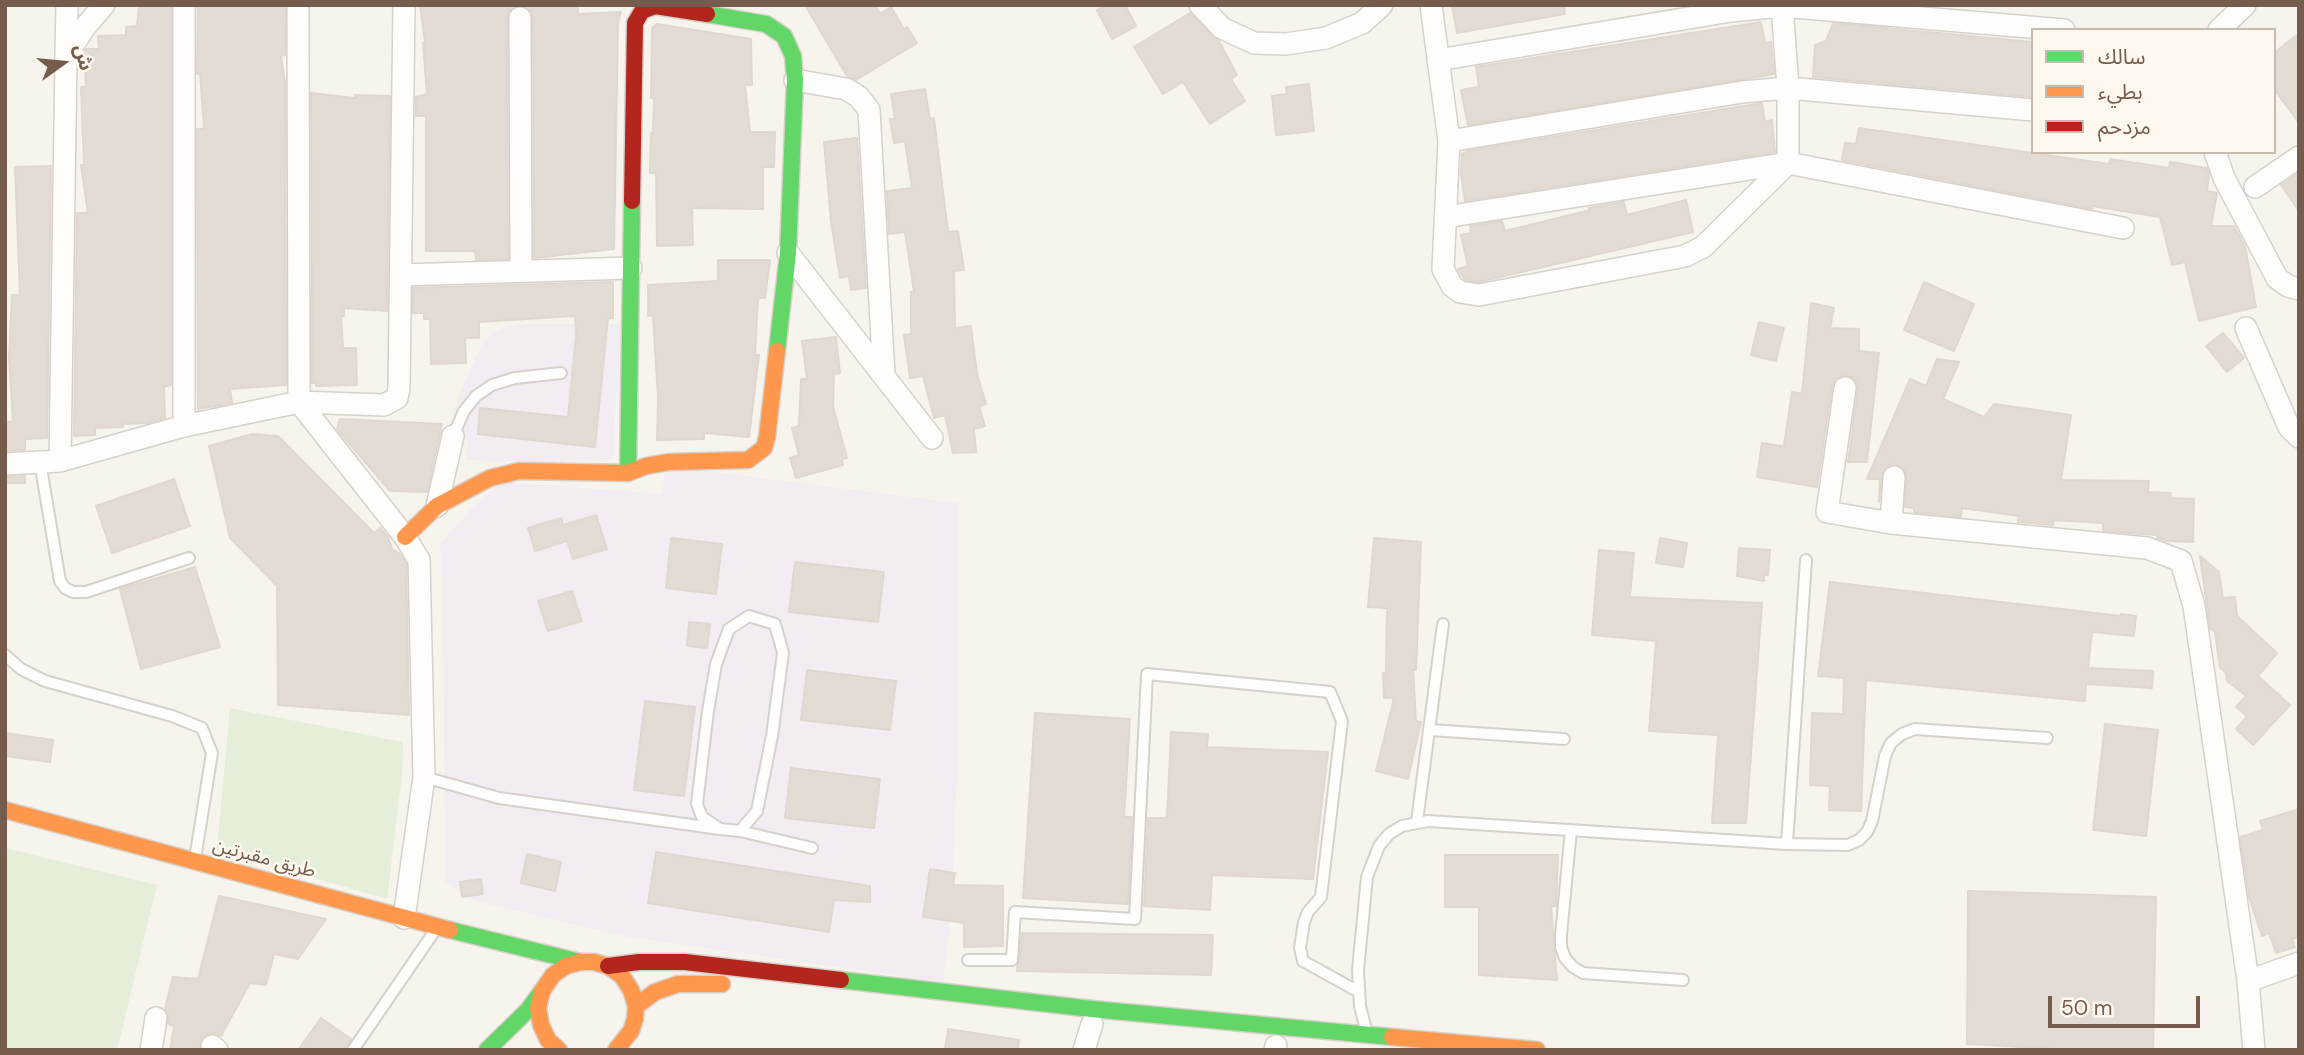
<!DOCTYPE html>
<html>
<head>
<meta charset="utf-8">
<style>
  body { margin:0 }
  #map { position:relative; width:2304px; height:1055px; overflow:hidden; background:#f7f4ed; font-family:"DM Sans","Noto Sans Arabic",sans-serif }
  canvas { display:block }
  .frame { position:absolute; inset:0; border:7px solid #755c4d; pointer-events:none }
  .legend { position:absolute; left:2031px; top:28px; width:245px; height:126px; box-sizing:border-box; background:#fef8ef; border:2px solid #c7baae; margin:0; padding:9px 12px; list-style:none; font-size:21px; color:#755c4d }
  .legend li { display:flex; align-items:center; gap:14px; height:35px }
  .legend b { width:35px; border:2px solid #c7baae }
  .north { position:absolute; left:28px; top:28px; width:70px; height:70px; -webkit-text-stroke:5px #fef8ef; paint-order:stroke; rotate:75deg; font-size:19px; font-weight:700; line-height:28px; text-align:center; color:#755c4d }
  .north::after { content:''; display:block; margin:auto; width:24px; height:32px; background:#755c4d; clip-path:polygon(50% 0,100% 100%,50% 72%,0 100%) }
  .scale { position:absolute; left:2048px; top:996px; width:152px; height:32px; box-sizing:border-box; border:4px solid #755c4d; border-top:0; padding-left:9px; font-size:21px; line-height:24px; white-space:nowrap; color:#755c4d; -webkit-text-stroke:5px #fef8ef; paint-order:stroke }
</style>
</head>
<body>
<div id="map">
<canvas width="2304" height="1055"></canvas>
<div class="frame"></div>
<ul class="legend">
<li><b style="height:9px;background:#63d668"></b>سالك</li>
<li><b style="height:9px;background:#ff974d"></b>بطيء</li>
<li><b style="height:9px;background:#b3261e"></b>مزدحم</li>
</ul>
<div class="north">ش</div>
<div class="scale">50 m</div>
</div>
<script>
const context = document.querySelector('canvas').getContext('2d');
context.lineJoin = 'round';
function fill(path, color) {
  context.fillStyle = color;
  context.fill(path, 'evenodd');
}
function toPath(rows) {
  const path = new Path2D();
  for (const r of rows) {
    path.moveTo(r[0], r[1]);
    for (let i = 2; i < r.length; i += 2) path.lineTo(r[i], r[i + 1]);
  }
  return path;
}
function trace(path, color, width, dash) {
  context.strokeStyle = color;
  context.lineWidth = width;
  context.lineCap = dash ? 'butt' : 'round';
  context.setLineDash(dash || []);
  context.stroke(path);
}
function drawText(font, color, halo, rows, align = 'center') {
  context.font = font + ' "DM Sans","Noto Sans Arabic",sans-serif';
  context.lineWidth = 5;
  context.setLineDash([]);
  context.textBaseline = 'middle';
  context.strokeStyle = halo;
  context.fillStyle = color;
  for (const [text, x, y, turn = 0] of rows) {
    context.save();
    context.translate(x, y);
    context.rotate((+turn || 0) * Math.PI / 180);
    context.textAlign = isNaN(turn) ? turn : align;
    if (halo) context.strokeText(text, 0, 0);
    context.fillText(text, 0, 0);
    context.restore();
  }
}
const education = toPath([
  [514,324,622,324,612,460,534,462,466,460,468,440,453,436,453,413,461,390,483,342,496,330],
  [666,466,958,503,957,774,951,912,943,982,623,936,471,900,445,881,443,588,440,544,475,505,503,482,662,494]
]);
const green = toPath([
  [230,708,403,742,402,776,387,899,217,850],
  [5,848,157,885,117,1050,5,1050]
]);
const building = toPath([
  [139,5,171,6,171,385,164,387,165,418,147,423,123,424,123,427,95,428,95,435,74,436,77,213,88,213,81,165,84,165,81,87,86,87,84,52,86,49,99,49,98,36,126,35,126,27,137,26,139,5],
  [198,5,285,5,285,55,281,56,285,84,286,385,230,389,232,403,198,409,197,129,204,129,200,73,197,74,198,5],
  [420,5,518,5,509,11,507,18,508,259,476,260,475,251,426,251,426,116,416,116,416,97,427,94,423,43,425,42,420,5],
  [522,5,578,5,578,14,621,12,618,23,614,249,534,258,533,18,531,11,522,5],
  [805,5,875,5,880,14,891,7,904,29,907,27,917,43,856,80,847,76,805,5],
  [1106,5,1125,5,1136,26,1112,39,1097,10,1106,5],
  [1452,5,1564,5,1565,14,1457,33,1452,5],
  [1190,13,1219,41,1237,75,1231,79,1245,101,1210,124,1183,82,1163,94,1134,47,1190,13],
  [1761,22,1765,43,1771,42,1774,74,1468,125,1461,90,1479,87,1476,67,1761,22],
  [1833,23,2033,42,2033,97,1813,77,1815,45,1826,41,1833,23],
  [657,24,751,39,752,85,745,85,750,132,775,132,774,167,763,167,763,209,692,208,693,245,657,246,656,173,650,173,651,133,653,133,654,98,651,98,652,28,657,24],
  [2299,33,2299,123,2274,89,2274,53,2299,33],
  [1309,84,1314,131,1276,135,1272,96,1287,94,1286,87,1309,84],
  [925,89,930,119,934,118,948,232,958,231,964,270,954,271,955,328,971,326,977,374,986,404,979,406,985,426,974,429,976,452,953,453,945,415,934,418,923,376,910,378,904,335,911,334,911,292,914,292,905,232,889,234,887,191,912,188,905,141,894,143,890,119,895,119,891,94,925,89],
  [311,93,355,98,355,95,390,96,387,311,344,308,344,316,341,316,343,348,356,348,357,385,316,386,316,383,312,383,311,93],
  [1762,103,1765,122,1772,120,1775,152,1465,201,1461,174,1462,154,1467,151,1762,103],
  [1859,128,2109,164,2110,159,2169,168,2170,162,2207,168,2209,175,2207,191,2217,193,2211,226,2234,226,2245,246,2256,307,2199,321,2185,262,2172,265,2160,217,2092,206,2092,209,1842,160,1845,143,1856,144,1859,128],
  [857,138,866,288,851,290,849,276,840,278,831,222,824,142,857,138],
  [51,166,47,438,25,439,25,450,7,451,5,422,13,422,9,358,12,295,20,295,15,167,51,166],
  [2299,173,2299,211,2281,185,2299,173],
  [1686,200,1693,232,1479,282,1465,280,1458,269,1468,266,1461,235,1471,233,1470,226,1502,221,1505,231,1590,210,1589,208,1624,202,1627,215,1686,200],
  [718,260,770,260,765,298,758,298,755,355,759,355,749,437,704,433,704,439,657,440,658,398,653,316,648,316,648,285,718,281,718,260],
  [613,282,613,318,608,318,595,447,478,434,480,408,568,417,576,336,575,316,479,322,479,338,465,338,466,363,431,364,430,319,424,319,424,313,413,313,413,288,613,282],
  [1924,282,1974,304,1954,351,1904,330,1924,282],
  [1811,303,1834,308,1830,328,1859,329,1859,351,1879,353,1867,462,1848,462,1858,389,1857,383,1853,377,1841,376,1835,379,1832,386,1817,487,1757,477,1762,443,1782,446,1784,445,1792,392,1802,394,1811,303],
  [1759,322,1784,328,1776,361,1751,355,1759,322],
  [2223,333,2244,358,2227,372,2206,346,2223,333],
  [836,337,840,373,834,374,833,406,847,458,842,459,843,465,796,478,790,458,799,455,792,428,799,426,801,379,807,379,802,341,836,337],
  [1937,359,1959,362,1943,399,1984,417,1994,404,2071,415,2061,480,2149,481,2148,492,2171,493,2170,498,2194,499,2193,542,2166,541,2157,538,2157,535,2103,531,2103,523,2053,520,2053,525,2018,522,2019,516,1962,508,1961,517,1914,512,1914,508,1905,507,1906,472,1896,464,1888,466,1883,470,1879,502,1880,479,1867,479,1910,379,1926,386,1937,359],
  [340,419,442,424,427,492,390,491,337,429,340,419],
  [252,434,278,436,374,533,380,528,388,537,392,549,400,554,406,564,409,715,278,705,277,586,230,538,209,446,252,434],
  [25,476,25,483,7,483,7,477,25,476],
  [174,479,190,526,112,553,96,506,174,479],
  [596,515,607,549,573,559,567,541,535,551,528,528,561,518,563,525,596,515],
  [671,538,722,544,716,594,666,588,671,538],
  [1374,538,1421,542,1416,670,1413,670,1416,721,1421,722,1408,779,1376,771,1394,698,1384,698,1383,673,1386,673,1387,608,1368,607,1374,538],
  [1660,538,1687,543,1683,567,1656,563,1660,538],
  [1739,548,1770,550,1768,575,1764,575,1764,581,1737,576,1739,548],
  [1599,550,1634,553,1630,597,1762,603,1746,823,1712,823,1718,735,1649,731,1656,641,1592,635,1599,550],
  [2200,556,2219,572,2223,598,2235,597,2237,616,2277,653,2258,676,2290,705,2253,745,2236,729,2247,716,2236,707,2246,696,2227,681,2226,673,2220,668,2215,632,2210,628,2200,556],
  [795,562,884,572,878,622,789,612,795,562],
  [195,567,220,647,141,669,120,589,195,567],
  [1830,582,2121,616,2121,614,2136,616,2134,636,2092,632,2088,668,2153,671,2152,688,2086,684,2085,701,1866,680,1861,811,1829,810,1830,786,1810,785,1812,713,1843,714,1844,678,1818,676,1830,582],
  [572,591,582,621,548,631,538,601,572,591],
  [689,622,710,624,707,648,687,646,689,622],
  [807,670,896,681,890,730,801,720,807,670],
  [645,701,695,707,684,796,634,790,645,701],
  [1035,713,1130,719,1124,817,1132,817,1128,904,1023,898,1035,713],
  [2105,724,2158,730,2146,836,2093,830,2105,724],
  [1171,732,1208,734,1207,747,1328,752,1313,879,1212,875,1210,910,1144,906,1148,818,1167,818,1171,732],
  [5,733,53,740,50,762,5,756,5,733],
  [791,768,880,779,874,828,785,818,791,768],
  [2299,809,2299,937,2292,939,2295,947,2276,953,2269,933,2262,936,2249,897,2240,837,2263,830,2260,821,2299,809],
  [656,852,870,886,870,902,834,900,829,932,648,903,656,852],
  [527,854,561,862,555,891,521,883,527,854],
  [1445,855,1558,855,1556,906,1551,906,1557,980,1479,975,1479,907,1445,907,1445,855],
  [930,869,955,873,953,885,1003,886,1003,946,964,947,964,923,923,917,930,869],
  [481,879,483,894,462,897,460,882,481,879],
  [1968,891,2156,897,2153,1050,2077,1050,1967,1044,1968,891],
  [219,896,326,919,298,959,274,954,266,985,250,983,221,1036,215,1033,207,1034,201,1038,200,1050,170,1050,174,1026,168,1024,168,1014,165,1008,173,977,198,979,219,896],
  [1022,933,1213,935,1211,975,1017,971,1022,933],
  [321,1018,351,1039,345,1050,298,1050,321,1018],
  [948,1029,1019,1040,1018,1050,945,1050,948,1029]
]);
const lane = toPath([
  [453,436,464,411,476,396,492,385,515,378,561,373],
  [40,462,60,581,65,588,73,592,86,592,189,558],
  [5,655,21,669,45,681,172,716,202,728,212,753,195,859],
  [1430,730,1564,739],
  [424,777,499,798,720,829,740,831,757,811,772,736,783,653,775,624,749,616,729,629,716,664,708,711,697,804,702,817,720,829],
  [1417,821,1443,624],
  [1571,830,1561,935,1561,947,1565,958,1573,967,1583,973,1683,980],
  [740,831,812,848],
  [1787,844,1806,560],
  [968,960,1012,960,1015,912,1135,919,1147,674,1330,692,1342,721,1321,897,1308,912,1304,922,1300,948,1303,961,1359,992],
  [1366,1030,1360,1006,1358,970,1367,877,1379,846,1389,834,1402,826,1428,821,1787,844,1848,845,1859,840,1867,832,1872,821,1885,756,1891,743,1902,734,1915,729,2047,738],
  [353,1050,436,929]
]);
const street = toPath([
  [298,5,299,402,384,405,397,398,399,388,404,5],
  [1200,5,1222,28,1254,43,1286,44,1326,38,1362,23,1382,5],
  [1431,5,1449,141,1443,269,1452,286,1460,292,1479,295,1685,256,1703,247,1788,163,1788,88,1782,5],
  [520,18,521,271],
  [2219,30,2245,5],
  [66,54,67,5],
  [1438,60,1731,11,1782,6,2064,30],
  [795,80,846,89,859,97,869,110,884,375],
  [1449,141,1742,92,1788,88,2033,110],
  [2215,152,2224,178,2277,278,2288,286,2299,289],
  [2255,187,2299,157],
  [1445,217,1788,163,2123,228],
  [788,253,932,438],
  [401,275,631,268],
  [2246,328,2289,427,2299,437],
  [1845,388,1827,512,1891,523,2147,548,2181,561,2194,606,2248,981,2254,1050],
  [184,426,184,5],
  [60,461,66,56,85,27,104,5],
  [5,464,60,461,184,426,299,402,405,537,419,560,424,777,404,918],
  [437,506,453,436],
  [1891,523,1894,477],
  [2248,981,2299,963],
  [212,1046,217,1050],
  [151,1050,156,1018],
  [1084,1050,1092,1024],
  [1275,1050,1276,1046]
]);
const fast = toPath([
  [707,14,766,24,784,36,793,56,795,80,788,253,777,351],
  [628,473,632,201],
  [450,930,580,962],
  [841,980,1092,1009,1392,1037],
  [487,1050,528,1010,542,991]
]);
const slow = toPath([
  [405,537,437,506,490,478,519,471,628,473,646,466,669,462,748,460,764,448,767,437,777,351],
  [5,810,450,930],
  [636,1006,655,992,678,984,722,984],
  [1392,1037,1537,1050],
  [559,1050,548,1040,541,1025,538,1008,542,991,553,975,566,966,580,962,594,962,608,966,622,976,631,990,636,1006,635,1019,631,1031,616,1050]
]);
const jam = toPath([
  [632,201,635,23,642,11,655,6,707,14],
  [608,966,639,962,685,962,841,980]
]);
const streetNames = [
  ["طريق مقبرتين",264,859,15]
];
fill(education, '#f4ecf3');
fill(green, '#e4eed8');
fill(building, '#e3dcd5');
trace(building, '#e0d7cf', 2);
trace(lane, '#d6d1cb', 14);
trace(street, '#d6d1cb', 24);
trace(fast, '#d7d0c9', 19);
trace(slow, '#d7d0c9', 19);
trace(jam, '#d7d0c9', 19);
trace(lane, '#fefdfc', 10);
trace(street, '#fefdfc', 21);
trace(fast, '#63d668', 16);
trace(slow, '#ff974d', 16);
trace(jam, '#b3261e', 16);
drawText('19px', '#755c4d', '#fef8ef', streetNames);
</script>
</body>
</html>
